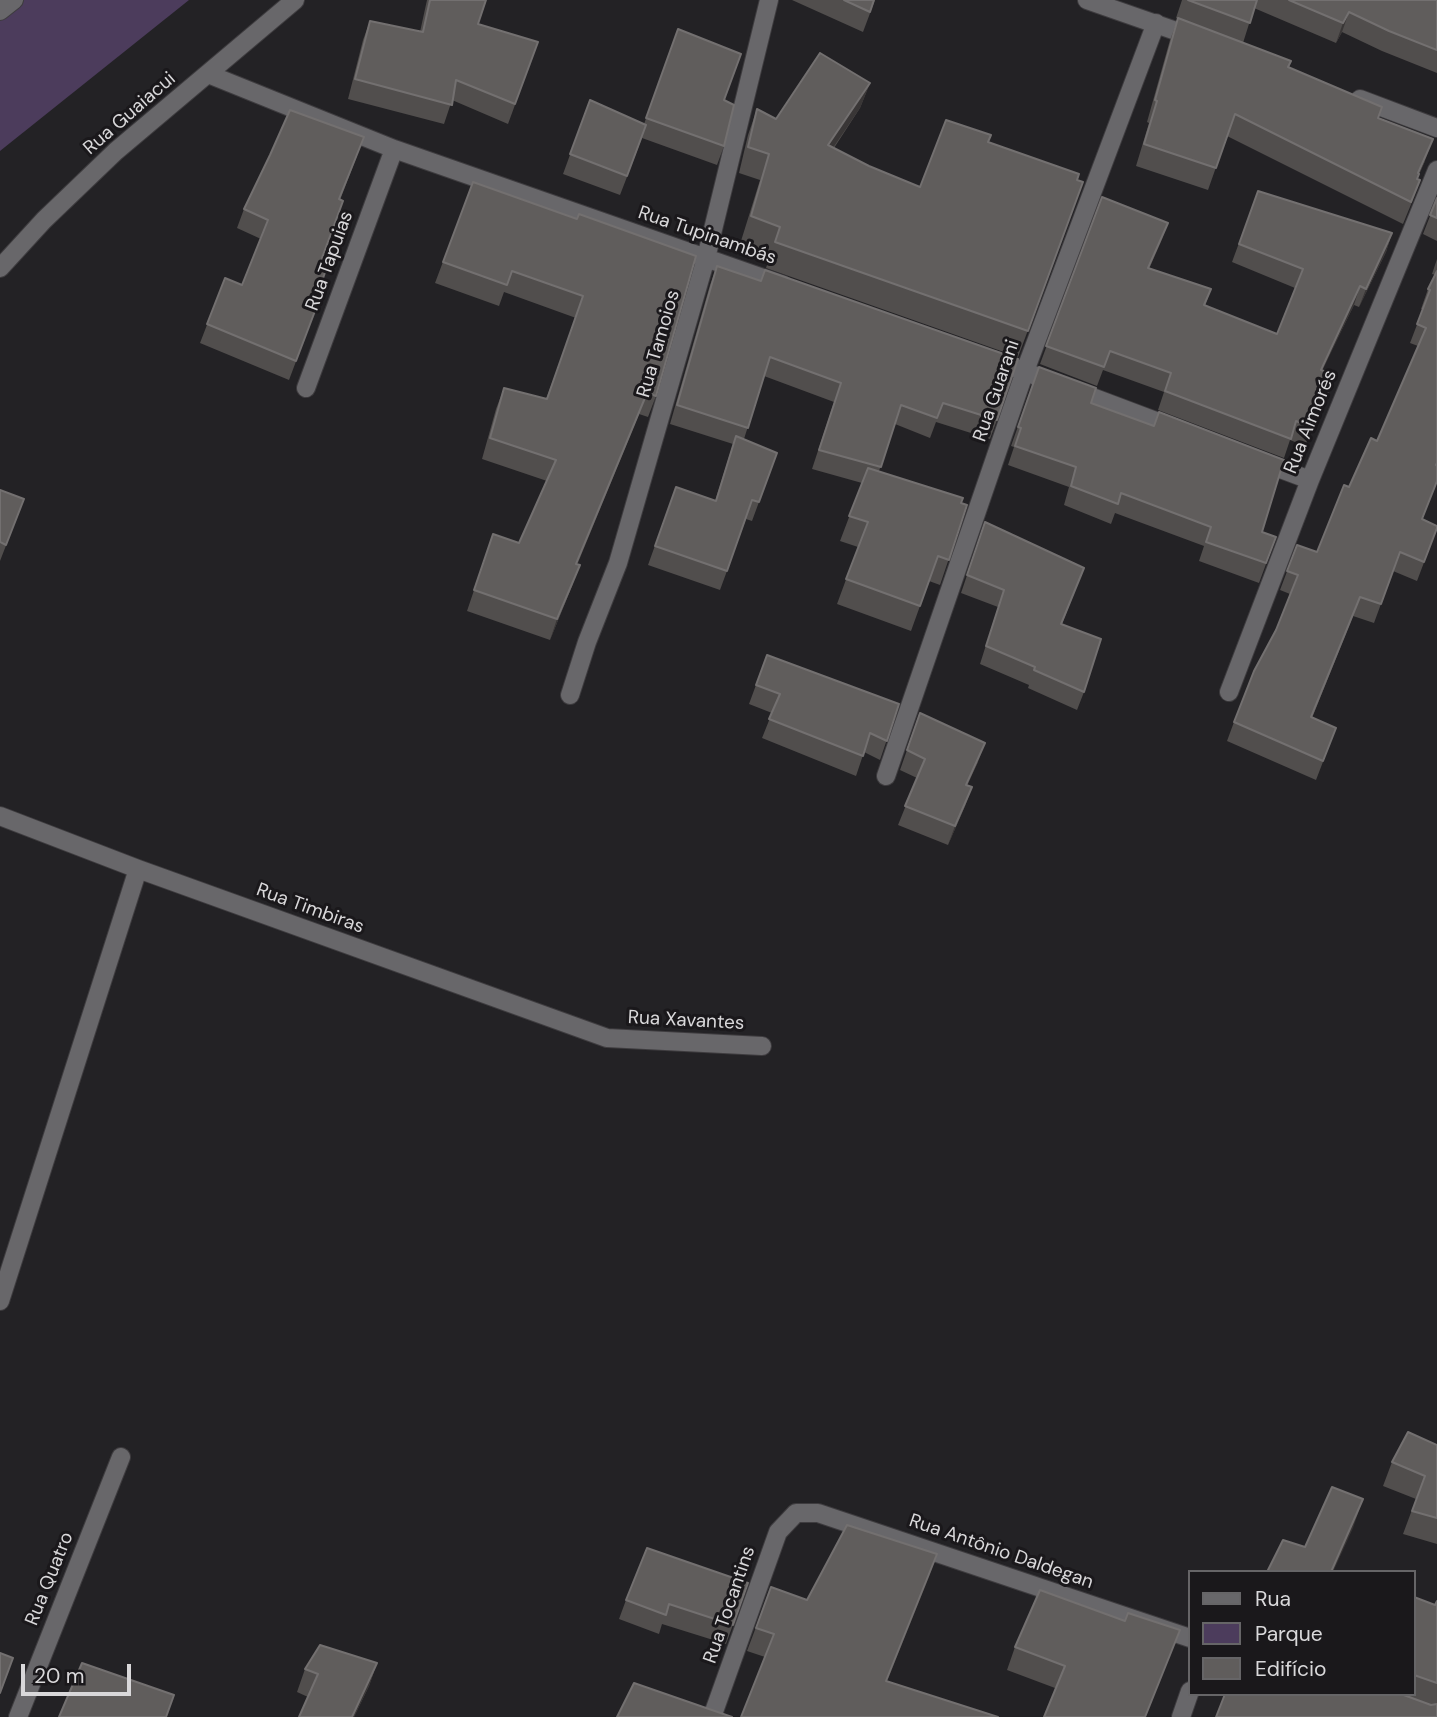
<!DOCTYPE html>
<html>
<head>
<meta charset="utf-8">
<style>
  body { margin:0 }
  #map { position:relative; width:1437px; height:1717px; overflow:hidden; background:#232225; font-family:"DM Sans",sans-serif }
  canvas { display:block }
  .legend { position:absolute; left:1188px; top:1570px; width:228px; height:126px; box-sizing:border-box; background:#1a181b; border:2px solid #666567; margin:0; padding:9px 12px; list-style:none; font-size:21px; color:#d9d8da }
  .legend li { display:flex; align-items:center; gap:14px; height:35px }
  .legend b { width:35px; border:2px solid #666567 }
  .scale { position:absolute; left:21px; top:1664px; width:110px; height:32px; box-sizing:border-box; border:4px solid #d9d8da; border-top:0; padding-left:9px; font-size:21px; line-height:24px; white-space:nowrap; color:#d9d8da; -webkit-text-stroke:5px #1a181b; paint-order:stroke }
</style>
</head>
<body>
<div id="map">
<canvas width="1437" height="1717"></canvas>
<ul class="legend">
<li><b style="height:9px;background:#68676a"></b>Rua</li>
<li><b style="height:19px;background:#4c3c5c"></b>Parque</li>
<li><b style="height:19px;background:#605d5c"></b>Edifício</li>
</ul>
<div class="scale">20 m</div>
</div>
<script>
const context = document.querySelector('canvas').getContext('2d');
context.lineJoin = 'round';
function fill(path, color) {
  context.fillStyle = color;
  context.fill(path, 'evenodd');
}
function toPath(rows) {
  const path = new Path2D();
  for (const r of rows) {
    path.moveTo(r[0], r[1]);
    for (let i = 2; i < r.length; i += 2) path.lineTo(r[i], r[i + 1]);
  }
  return path;
}
function trace(path, color, width, dash) {
  context.strokeStyle = color;
  context.lineWidth = width;
  context.lineCap = dash ? 'butt' : 'round';
  context.setLineDash(dash || []);
  context.stroke(path);
}
function drawText(font, color, halo, rows, align = 'center') {
  context.font = font + ' "DM Sans",sans-serif';
  context.lineWidth = 6;
  context.setLineDash([]);
  context.textBaseline = 'middle';
  context.strokeStyle = halo;
  context.fillStyle = color;
  for (const [text, x, y, turn = 0] of rows) {
    context.save();
    context.translate(x, y);
    context.rotate((+turn || 0) * Math.PI / 180);
    context.textAlign = isNaN(turn) ? turn : align;
    if (halo) context.strokeText(text, 0, 0);
    context.fillText(text, 0, 0);
    context.restore();
  }
}
const green = toPath([
  [0,0,189,0,0,151]
]);
const minor = toPath([
  [1087,0,1196,38],
  [0,11,14,0],
  [208,74,394,149,783,285],
  [1360,99,1437,128],
  [0,268,44,220,116,151,295,0],
  [994,360,1177,429],
  [306,388,394,149],
  [1259,461,1310,480],
  [1229,692,1310,480,1437,170],
  [570,695,587,642,618,563,706,258,769,0],
  [886,776,1025,371,1156,23],
  [0,816,138,869,607,1038,762,1046],
  [0,1301,138,869],
  [18,1717,121,1457],
  [712,1717,778,1532,796,1513,818,1513,1190,1638],
  [1181,1717,1190,1691]
]);
const wall = toPath([
  [427,0,486,0,478,24,538,42,508,124,452,100,444,124,348,99,363,40,370,21,420,32],
  [792,0,875,0,863,32],
  [1182,0,1437,0,1437,73,1382,51,1342,32,1336,43,1254,8,1243,43,1288,67,1378,118,1425,161,1417,179,1412,202,1403,224,1227,136,1208,190,1136,166,1149,123,1147,122,1170,40,1178,19,1176,18],
  [678,29,724,100,724,146,717,165,642,138,620,195,563,174,590,100,644,124],
  [870,83,860,108,834,148,869,166,920,187,988,142,1083,182,1018,357,766,268,771,253,741,241,760,180,739,173,748,135,757,109,776,119],
  [357,156,340,200,322,258,312,310,315,311,289,380,200,343,225,278,242,285,261,239,237,228,244,209],
  [473,182,577,219,656,396,648,417,639,414,577,564,572,586,550,640,467,611,493,534,519,543,547,481,482,459,496,409,504,388,546,399,576,318,504,292,499,306,435,283],
  [1258,191,1392,233,1386,252,1359,307,1354,305,1322,370,1328,394,1305,446,1290,440,1284,458,1158,410,1164,392,1103,370,1097,386,1040,364,1102,197,1168,223,1149,269,1211,289,1205,306,1277,334,1295,288,1232,262],
  [1437,198,1437,241,1423,234],
  [1437,259,1437,482,1422,520,1437,528,1417,581,1393,571,1374,623,1353,616,1312,718,1336,728,1316,780,1227,741,1234,722,1276,630,1290,594,1280,590,1297,545,1317,552,1349,487,1377,441,1418,346,1410,343,1423,309,1421,309,1428,289,1435,275,1432,274],
  [717,266,997,420,990,439,936,422,930,438,895,424,879,471,967,505,940,585,929,581,911,631,837,604,858,547,840,541,862,483,812,469,834,402,764,376,744,439,777,453,752,521,746,519,720,590,648,565,676,487,715,501,733,444,670,424,710,285],
  [1039,367,1091,403,1154,426,1159,412,1262,532,1276,537,1259,583,1199,561,1204,546,1115,513,1111,524,1064,505,1069,487,1008,465,1014,447,1011,446],
  [0,490,24,499,0,561],
  [985,522,1077,586,1062,624,1084,692,1077,710,1028,688,1029,685,980,664,998,607,961,593],
  [767,655,899,704,880,760,864,752,856,776,762,738,772,713,749,704],
  [920,713,978,762,967,785,972,787,965,806,948,845,898,825,917,778,900,770],
  [1437,1445,1437,1544,1403,1534,1416,1499,1383,1486,1392,1462],
  [937,1554,887,1681,765,1657,747,1651,771,1587,807,1600],
  [748,1583,726,1644,662,1624,659,1634,619,1619,626,1600],
  [1414,1597,1435,1605,1437,1601,1437,1717,1225,1694,1414,1694],
  [1015,1647,1171,1654,1055,1688,1007,1670],
  [377,1663,369,1686,354,1717,299,1717,308,1697,297,1692,305,1669]
]);
const shadedWall = toPath([
  [1349,12,1342,32,1336,43,1343,23],
  [870,83,860,108,818,170,828,145],
  [1433,139,1425,161,1418,177,1418,173],
  [1168,223,1161,242,1141,287,1148,268],
  [1392,233,1386,252,1359,307,1366,289],
  [1360,286,1354,305,1314,388,1321,370],
  [1335,375,1328,394,1305,446,1312,427],
  [647,393,639,414,569,585,576,564],
  [580,565,572,586,550,640,557,619],
  [1360,597,1353,616,1304,736,1311,717],
  [985,743,978,762,959,804,966,785],
  [972,787,965,806,948,845,955,826],
  [1363,1499,1353,1528,1333,1572,1331,1572],
  [937,1554,929,1577,878,1704,886,1681],
  [377,1663,369,1686,354,1717,352,1717]
]);
const building = toPath([
  [430,0,486,0,478,24,538,42,515,104,456,80,452,105,355,79,370,21,423,32,430,0],
  [844,0,874,0,870,12,844,0],
  [1188,0,1257,0,1250,23,1188,0],
  [1289,0,1437,0,1437,50,1389,31,1349,12,1343,23,1289,0],
  [1178,18,1291,61,1288,67,1382,107,1378,118,1433,139,1418,173,1419,174,1417,179,1420,180,1411,202,1235,114,1216,168,1144,144,1157,101,1155,100,1178,18],
  [678,29,741,54,724,100,734,105,724,146,646,118,678,29],
  [820,53,870,83,828,145,869,166,920,187,946,120,991,135,988,142,1079,174,1077,180,1083,182,1028,331,775,242,780,227,751,216,769,154,748,147,757,109,776,119,820,53],
  [590,100,646,125,627,176,570,154,590,100],
  [290,110,364,137,339,199,343,201,322,258,329,261,312,310,315,311,296,361,207,324,225,278,242,285,268,220,244,209,270,155,290,110],
  [473,182,577,219,579,214,696,256,656,396,647,393,576,564,580,565,557,619,474,590,493,534,519,543,556,460,490,438,504,388,547,399,583,296,512,271,507,285,443,262,473,182],
  [1258,191,1392,233,1366,289,1360,286,1321,370,1335,375,1312,427,1296,421,1291,439,1165,391,1171,373,1110,351,1104,367,1046,346,1102,197,1168,223,1148,268,1211,289,1204,305,1277,334,1303,269,1239,244,1258,191],
  [1437,198,1437,218,1430,215,1437,198],
  [717,266,761,281,765,270,1018,359,997,420,943,403,937,418,901,405,881,467,819,450,841,383,770,357,748,428,677,405,717,266],
  [1437,271,1437,463,1436,465,1437,466,1437,481,1422,519,1437,526,1437,528,1424,562,1400,552,1381,604,1360,597,1311,717,1336,728,1323,761,1234,722,1254,671,1276,630,1298,575,1287,571,1297,545,1317,552,1344,485,1349,487,1371,438,1377,441,1426,328,1417,324,1430,290,1428,289,1437,271],
  [1039,367,1096,388,1091,403,1154,426,1159,412,1284,460,1262,532,1276,537,1266,563,1206,542,1211,527,1121,493,1118,504,1071,486,1076,467,1015,446,1021,428,1018,427,1039,367],
  [736,436,777,453,759,502,752,500,727,571,655,546,676,487,716,501,736,436],
  [868,468,963,498,961,503,967,505,949,560,938,556,920,606,846,579,868,522,849,516,868,468],
  [0,490,24,499,6,545,0,542,0,490],
  [985,522,1084,568,1061,624,1101,639,1084,692,1034,670,1035,667,986,646,1004,590,967,575,985,522],
  [767,655,899,704,887,741,870,733,863,756,769,719,780,694,756,685,767,655],
  [920,713,985,743,966,785,972,787,955,826,905,806,925,759,907,750,920,713],
  [1408,1432,1437,1445,1437,1518,1412,1511,1425,1476,1392,1462,1408,1432],
  [1332,1487,1363,1499,1331,1572,1267,1572,1283,1540,1305,1547,1332,1487],
  [847,1525,937,1554,886,1681,998,1717,741,1717,774,1634,756,1628,771,1587,807,1600,847,1525],
  [647,1548,748,1583,733,1625,669,1604,666,1615,626,1600,647,1548],
  [1040,1590,1125,1621,1128,1613,1180,1630,1145,1717,1044,1717,1065,1666,1015,1647,1040,1590],
  [1414,1597,1435,1605,1437,1601,1437,1683,1414,1675,1414,1597],
  [320,1645,377,1663,352,1717,299,1717,318,1674,305,1669,320,1645],
  [0,1653,13,1658,0,1693,0,1653],
  [82,1663,174,1695,166,1717,59,1717,82,1663],
  [634,1683,732,1717,617,1717,634,1683],
  [1225,1694,1401,1694,1431,1705,1437,1704,1437,1717,1216,1717,1225,1694]
]);
const streetNames = [
  ["Rua Guaiacui",130,114,-41],
  ["Rua Tupinambás",707,236,19],
  ["Rua Tapuias",330,261,-70],
  ["Rua Tamoios",659,344,-74],
  ["Rua Guarani",997,391,-71],
  ["Rua Aimorés",1311,422,-68],
  ["Rua Timbiras",310,909,20],
  ["Rua Xavantes",686,1021,3],
  ["Rua Antônio Daldegan",1001,1552,19],
  ["Rua Quatro",50,1579,-68],
  ["Rua Tocantins",730,1605,-71]
];
fill(green, '#4c3c5c');
trace(minor, '#3e3c3f', 20);
trace(minor, '#68676a', 18);
fill(wall, '#514e4d');
fill(shadedWall, '#393636');
fill(building, '#605d5c');
trace(building, '#737070', 2);
drawText('19px', '#d9d8da', '#1a181b', streetNames);
</script>
</body>
</html>
